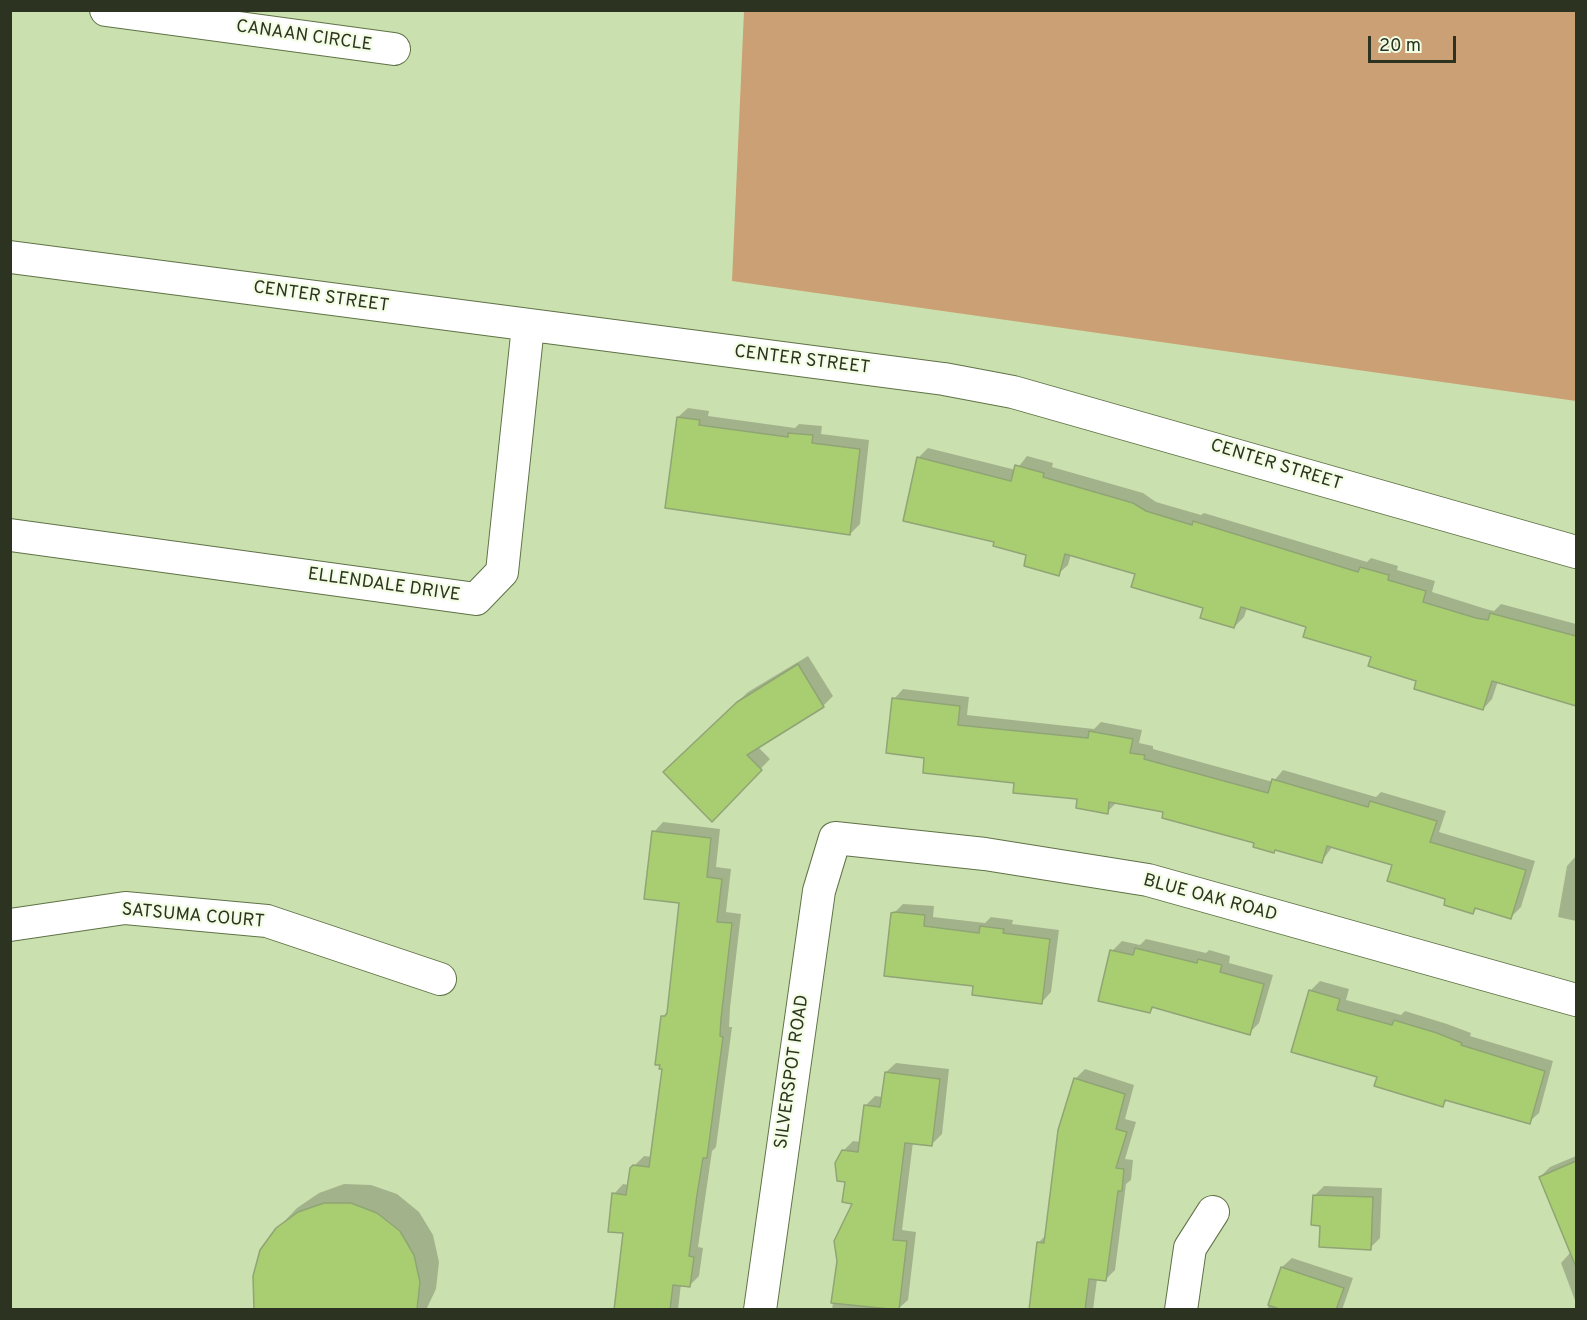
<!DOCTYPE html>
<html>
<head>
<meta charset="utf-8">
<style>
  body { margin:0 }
  #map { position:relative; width:1587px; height:1320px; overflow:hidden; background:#cbe0af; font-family:Overpass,sans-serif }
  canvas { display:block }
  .frame { position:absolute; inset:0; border:12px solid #2c3421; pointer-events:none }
  .scale { position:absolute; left:1368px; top:36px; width:88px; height:27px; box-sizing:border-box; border:3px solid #2c3421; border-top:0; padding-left:8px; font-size:18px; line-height:21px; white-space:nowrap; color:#2c3421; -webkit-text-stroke:4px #f2fde4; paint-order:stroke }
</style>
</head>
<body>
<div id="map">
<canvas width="1587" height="1320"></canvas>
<div class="frame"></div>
<div class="scale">20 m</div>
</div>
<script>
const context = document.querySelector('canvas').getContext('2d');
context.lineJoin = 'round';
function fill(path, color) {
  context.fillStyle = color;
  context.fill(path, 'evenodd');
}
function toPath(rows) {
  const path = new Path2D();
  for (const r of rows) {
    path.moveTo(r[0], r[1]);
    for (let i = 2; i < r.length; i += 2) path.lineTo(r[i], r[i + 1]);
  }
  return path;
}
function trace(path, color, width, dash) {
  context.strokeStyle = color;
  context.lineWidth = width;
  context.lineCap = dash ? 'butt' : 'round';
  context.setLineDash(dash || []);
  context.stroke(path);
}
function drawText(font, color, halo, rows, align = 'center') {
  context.font = font + ' Overpass,sans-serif';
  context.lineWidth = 4.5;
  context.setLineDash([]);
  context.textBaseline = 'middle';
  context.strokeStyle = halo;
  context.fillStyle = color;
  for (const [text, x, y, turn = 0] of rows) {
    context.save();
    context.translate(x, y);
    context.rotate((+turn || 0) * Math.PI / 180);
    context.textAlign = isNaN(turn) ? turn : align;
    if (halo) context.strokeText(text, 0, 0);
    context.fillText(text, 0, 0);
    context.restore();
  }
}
const green = toPath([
  [744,11,1576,11,1576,401,732,281]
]);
const shadow = toPath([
  [688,408,709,411,708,416,795,428,799,424,822,426,821,434,869,440,860,524,850,534,779,525,779,523,678,417],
  [928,448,1016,470,1027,456,1053,463,1052,467,1143,493,1156,502,1201,515,1204,513,1367,562,1371,558,1398,566,1397,570,1435,581,1432,592,1486,609,1494,611,1501,604,1576,624,1576,704,1498,681,1492,699,1483,709,1308,626,1247,608,1244,617,1234,627,1204,607,1136,573,1071,554,1068,565,1058,574,1028,554,996,541,905,520,919,457],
  [808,656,833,696,823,706,758,747,770,759,712,820,665,772,748,692],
  [903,689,969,697,967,715,1094,729,1101,722,1142,730,1139,743,1153,746,1153,749,1273,782,1283,770,1376,797,1381,792,1446,811,1439,832,1535,861,1521,907,1511,917,1478,907,1472,913,1393,864,1333,846,1321,862,1255,842,1165,811,1117,802,1107,812,1079,798,926,757,894,699],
  [663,822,720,829,716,867,731,869,726,912,741,914,730,1008,729,1027,732,1027,716,1147,712,1151,698,1247,703,1248,699,1276,690,1285,681,1284,678,1310,615,1310,625,1232,614,1194,623,1184,629,1185,631,1169,644,1156,652,1157,664,1068,663,1017,668,1011,681,902,654,832],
  [1576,856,1576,921,1558,917,1567,866],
  [903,904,934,906,933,917,985,923,991,917,1013,920,1012,924,1059,930,1051,992,1042,1002,975,984,893,914],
  [1146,939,1206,953,1209,950,1230,956,1229,963,1273,975,1259,1023,1249,1033,1155,1006,1150,1011,1112,951,1122,941,1140,945],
  [1320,981,1349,989,1346,1000,1401,1015,1405,1011,1447,1024,1471,1033,1470,1036,1553,1061,1539,1113,1529,1122,1448,1099,1443,1105,1379,1076,1310,991],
  [896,1063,949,1069,942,1134,932,1144,913,1142,902,1230,916,1232,908,1300,898,1309,832,1310,838,1261,854,1202,846,1181,843,1151,853,1141,861,1142,865,1106,875,1096,883,1097,886,1072],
  [1085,1069,1134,1085,1125,1119,1136,1122,1125,1159,1133,1160,1131,1180,1126,1184,1115,1270,1106,1279,1097,1279,1093,1310,1035,1310,1038,1243,1047,1234,1075,1079],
  [1576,1156,1576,1303,1561,1263,1571,1252,1540,1177,1550,1167],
  [344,1184,371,1185,397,1194,419,1212,433,1235,439,1262,436,1289,426,1310,258,1310,277,1229,297,1208,319,1193],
  [1324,1186,1382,1188,1380,1238,1370,1248,1322,1224,1314,1196],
  [1292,1258,1353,1278,1342,1310,1267,1310,1282,1267]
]);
const building = toPath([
  [677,417,700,420,699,425,788,437,788,433,813,435,812,443,860,449,850,535,665,508,677,417],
  [917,457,1011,481,1015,465,1044,473,1043,477,1133,503,1146,511,1192,525,1193,521,1358,572,1360,567,1389,575,1388,580,1426,591,1423,602,1476,618,1488,620,1490,613,1576,636,1576,706,1492,681,1483,710,1414,689,1416,681,1368,666,1371,657,1303,637,1306,627,1241,607,1234,628,1200,618,1203,608,1131,587,1135,574,1065,554,1059,576,1024,566,1026,555,993,546,994,542,903,521,917,457],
  [798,664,824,707,747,755,762,770,712,822,663,772,737,702,798,664],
  [892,698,960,706,958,725,1088,738,1089,731,1133,739,1130,753,1145,755,1144,759,1268,793,1272,779,1368,807,1370,801,1437,821,1430,842,1526,870,1511,919,1475,908,1473,914,1444,905,1445,899,1387,881,1392,865,1327,846,1322,863,1275,850,1274,853,1253,847,1254,843,1162,818,1163,812,1109,802,1108,814,1076,808,1077,799,1013,793,1014,783,923,773,924,758,886,753,892,698],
  [652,831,711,838,707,877,722,879,717,922,732,923,721,1019,720,1036,723,1037,707,1158,703,1158,697,1195,689,1256,694,1257,690,1287,673,1285,670,1310,614,1310,623,1233,608,1232,612,1193,626,1195,630,1168,633,1165,649,1167,662,1069,659,1069,660,1065,655,1065,661,1016,665,1016,667,1013,679,903,644,899,652,831],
  [895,912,925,915,924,926,979,933,980,926,1004,929,1003,933,1050,939,1042,1004,972,995,973,986,884,976,891,913,895,912],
  [1135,948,1197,963,1198,959,1222,965,1220,972,1264,984,1250,1035,1152,1007,1150,1013,1098,1001,1110,950,1133,955,1135,948],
  [1309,990,1340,999,1337,1010,1392,1025,1394,1020,1437,1033,1462,1043,1461,1045,1545,1071,1530,1124,1445,1100,1443,1107,1374,1086,1377,1077,1291,1052,1309,990],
  [885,1072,940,1079,932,1146,905,1143,893,1240,907,1241,899,1310,831,1303,837,1261,834,1241,852,1204,842,1202,845,1182,837,1181,835,1163,842,1150,858,1152,864,1105,880,1107,885,1072],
  [1074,1078,1125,1094,1116,1129,1127,1132,1116,1168,1124,1169,1122,1191,1118,1191,1106,1281,1089,1279,1085,1310,1029,1310,1037,1242,1044,1243,1058,1130,1074,1078],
  [1576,1161,1576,1267,1539,1177,1576,1161],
  [1313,1195,1373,1197,1371,1250,1319,1247,1320,1226,1311,1225,1313,1195],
  [324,1203,351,1203,377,1213,400,1231,414,1255,420,1282,417,1310,254,1310,253,1276,260,1250,276,1228,298,1212,324,1203],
  [1281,1267,1344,1288,1336,1310,1282,1310,1268,1305,1281,1267]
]);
const minor = toPath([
  [106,10,394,49],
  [10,257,944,379,1013,392,1576,552],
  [10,535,476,599,502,572,528,326],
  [10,925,125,908,267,921,440,979],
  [760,1310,819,891,835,838,985,854,1148,880,1576,1000],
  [1181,1310,1190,1248,1213,1212]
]);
const streetNames = [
  ["CANAAN CIRCLE",304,37,8],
  ["CENTER STREET",321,298,8],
  ["CENTER STREET",802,361,7],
  ["CENTER STREET",1276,466,17],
  ["ELLENDALE DRIVE",384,586,8],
  ["BLUE OAK ROAD",1210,899,15],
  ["SATSUMA COURT",193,917,5],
  ["SILVERSPOT ROAD",793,1072,-82]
];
fill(green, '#caa074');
fill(shadow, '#0003');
fill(building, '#a9ce72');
trace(building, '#90a475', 1.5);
trace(minor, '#5f7246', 34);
trace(minor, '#fff', 32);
drawText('18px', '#2c3421', '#f2fde4', streetNames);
</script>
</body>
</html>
